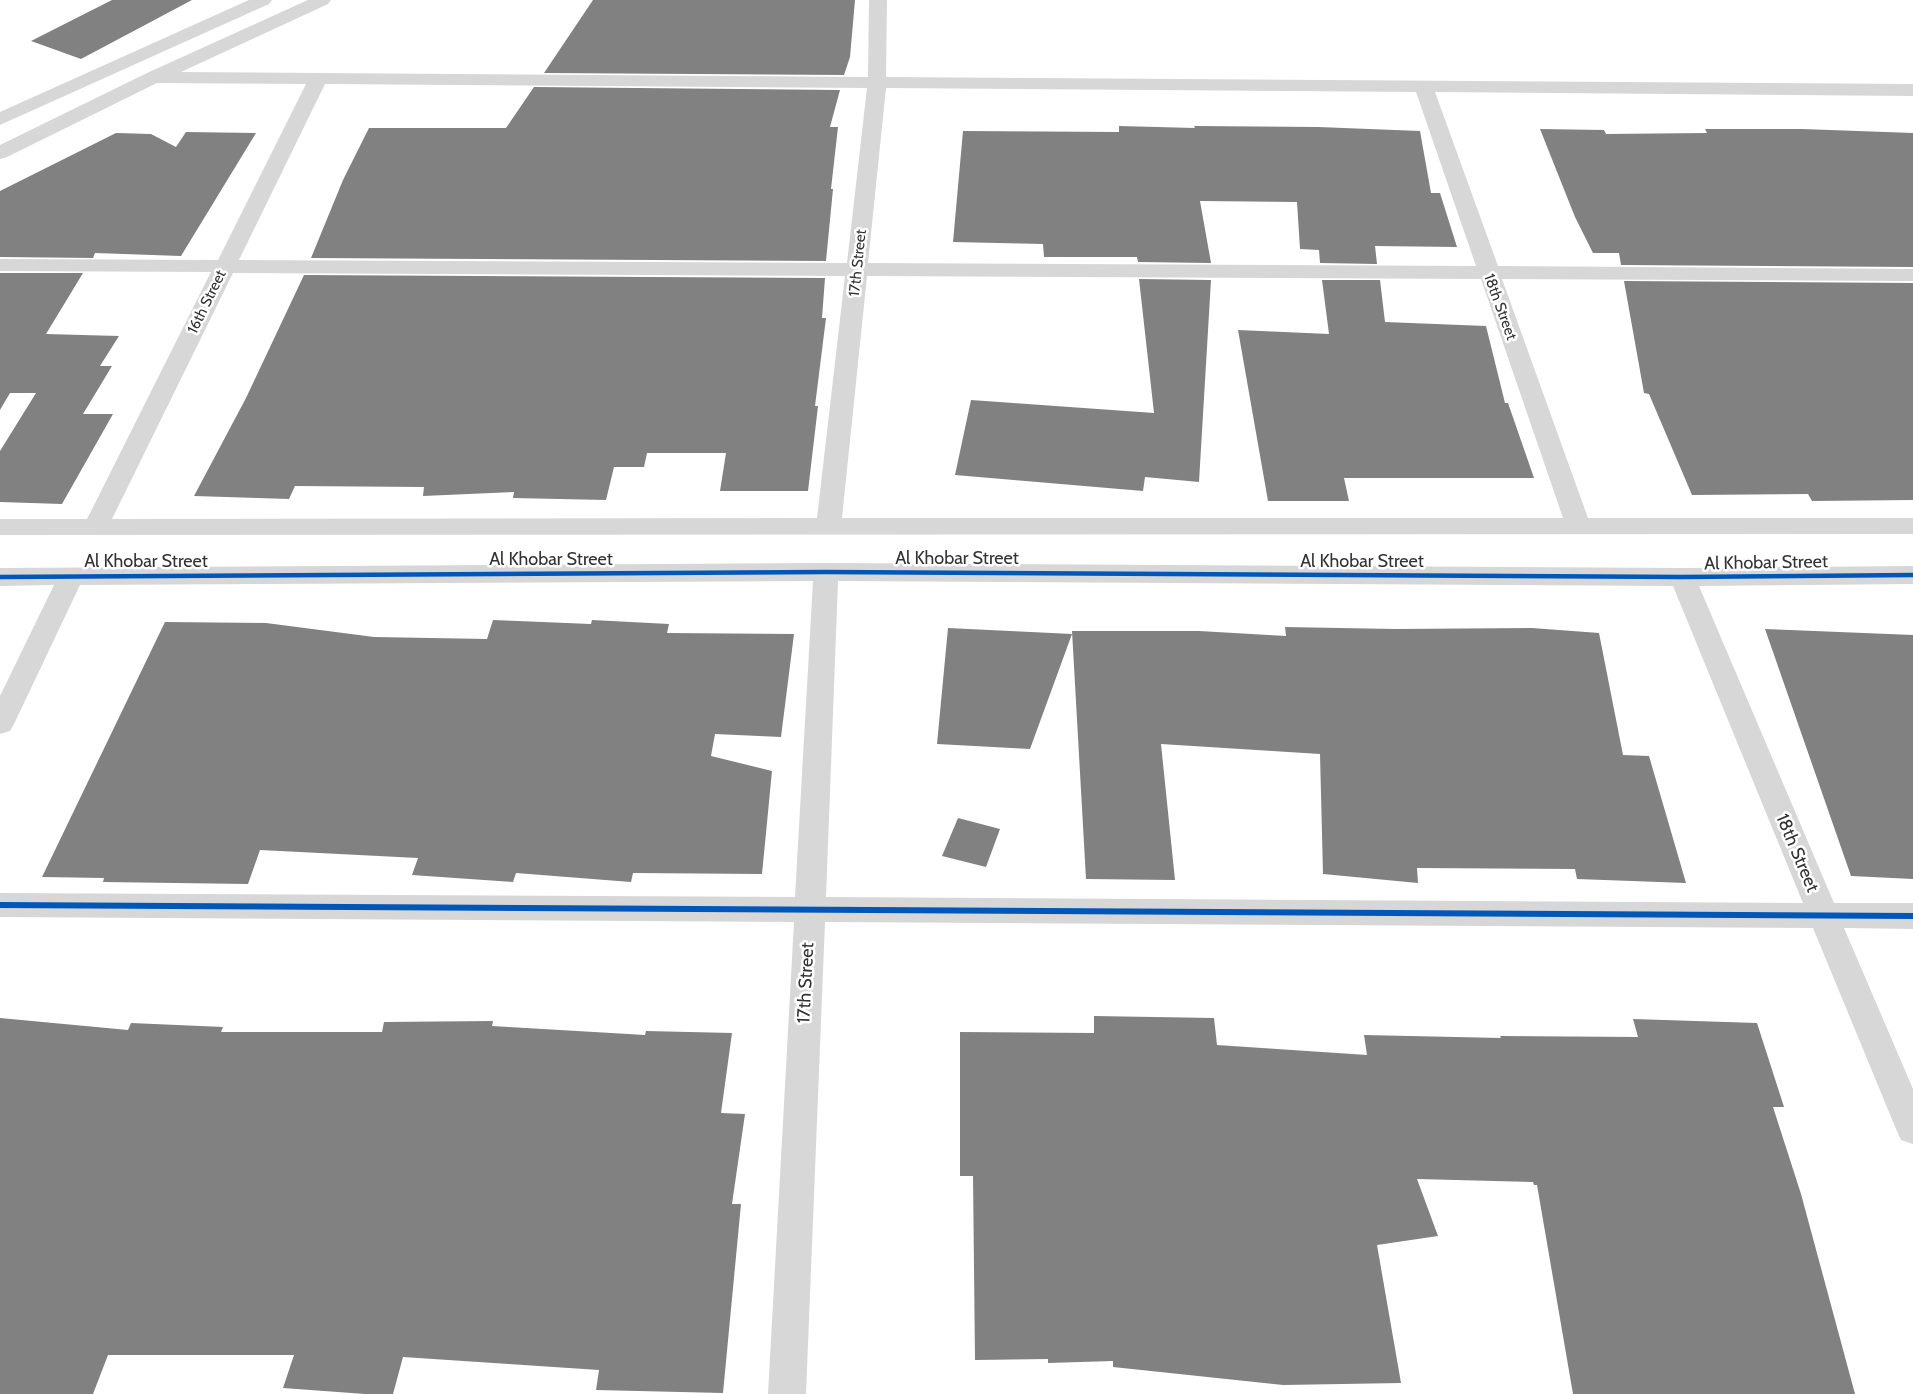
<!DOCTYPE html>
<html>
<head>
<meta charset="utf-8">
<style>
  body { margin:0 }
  canvas { display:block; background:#fff }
</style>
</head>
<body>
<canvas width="1913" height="1394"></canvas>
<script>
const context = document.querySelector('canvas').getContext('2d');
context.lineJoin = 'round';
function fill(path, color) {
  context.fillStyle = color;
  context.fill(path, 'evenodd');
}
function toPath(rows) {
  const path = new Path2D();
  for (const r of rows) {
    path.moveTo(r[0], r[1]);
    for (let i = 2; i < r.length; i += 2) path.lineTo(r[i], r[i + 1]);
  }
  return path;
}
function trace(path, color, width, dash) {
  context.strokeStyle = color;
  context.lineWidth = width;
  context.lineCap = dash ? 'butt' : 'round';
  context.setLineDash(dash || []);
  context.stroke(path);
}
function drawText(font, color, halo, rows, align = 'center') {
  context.font = font + ' Cabin,sans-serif';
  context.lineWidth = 5;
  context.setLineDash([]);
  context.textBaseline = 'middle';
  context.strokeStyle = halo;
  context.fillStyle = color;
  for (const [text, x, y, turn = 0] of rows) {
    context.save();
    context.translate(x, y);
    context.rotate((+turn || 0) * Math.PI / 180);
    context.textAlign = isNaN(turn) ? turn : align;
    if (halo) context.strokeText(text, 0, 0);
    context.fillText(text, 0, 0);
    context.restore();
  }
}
const building = toPath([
  [112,0,192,0,81,59,31,41],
  [593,0,855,0,850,57,844,75,544,73],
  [534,87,840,90,830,127,838,127,831,189,833,189,826,261,311,258,343,180,369,128,506,128],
  [1119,126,1195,128,1194,126,1318,127,1420,131,1431,193,1440,193,1457,247,1375,246,1377,264,1320,263,1319,250,1300,249,1297,202,1200,201,1211,263,1138,262,1137,257,1044,257,1043,244,953,242,963,131,1119,132],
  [1540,129,1604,130,1606,134,1707,133,1705,129,1802,129,1913,133,1913,267,1621,265,1619,253,1593,253,1575,217],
  [186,132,256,133,181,256,95,253,93,258,0,257,0,191,116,133,151,134,176,147],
  [0,273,83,273,46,334,119,336,100,366,112,366,83,414,113,414,62,504,0,502,0,451,36,393,10,393,0,410],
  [304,275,825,278,822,318,826,318,815,406,818,406,808,491,720,491,726,453,647,453,644,467,614,467,606,500,513,498,514,492,423,496,424,487,295,486,289,499,194,496,246,398],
  [1139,279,1211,280,1199,482,1145,477,1143,491,955,475,971,400,1154,413],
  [1322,280,1380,280,1385,322,1486,326,1505,403,1508,403,1534,478,1344,478,1349,501,1268,501,1238,330,1329,334],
  [1624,281,1913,283,1913,500,1812,501,1808,494,1692,495,1649,394,1644,393],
  [493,620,591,624,592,620,669,624,667,633,794,634,781,737,715,734,711,756,772,771,762,874,633,873,631,882,516,873,513,882,412,875,418,858,260,850,248,884,103,882,104,878,42,877,165,622,266,623,374,637,487,639],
  [1285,627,1395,629,1532,628,1599,633,1623,755,1649,756,1686,883,1577,879,1575,869,1417,868,1418,883,1323,874,1320,754,1161,744,1175,880,1086,879,1072,631,1199,631,1286,636],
  [948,628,1072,634,1030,749,937,744],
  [1765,629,1913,635,1913,879,1851,876],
  [958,818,1000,829,986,867,942,856],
  [1094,1016,1214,1018,1217,1045,1367,1055,1364,1035,1501,1038,1500,1036,1638,1037,1633,1019,1757,1023,1784,1107,1773,1107,1801,1194,1855,1394,1573,1394,1537,1185,1534,1185,1533,1182,1417,1179,1438,1236,1377,1245,1401,1383,1283,1385,1113,1367,1113,1361,1048,1363,1048,1359,975,1360,973,1176,960,1176,960,1032,1094,1033],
  [0,1018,128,1030,131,1023,223,1027,221,1032,382,1032,384,1022,493,1021,492,1026,645,1035,646,1031,732,1033,721,1113,745,1114,732,1204,741,1204,723,1393,596,1390,599,1370,403,1357,393,1394,365,1394,283,1388,294,1355,108,1355,93,1394,0,1394]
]);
const minor = toPath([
  [249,0,272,0,269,4,0,125,0,112,249,0],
  [308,0,331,0,328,4,181,72,868,77,869,0,887,0,886,77,1913,84,1913,96,1435,92,1498,266,1913,269,1913,281,1502,279,1588,518,1913,518,1913,534,0,535,0,519,87,519,211,272,0,271,0,259,218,260,306,84,157,83,7,157,0,159,0,145,147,73,308,0],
  [325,84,867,88,847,263,239,260,325,84],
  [886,88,1416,92,1476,266,868,263,886,88],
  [233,273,845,276,817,518,112,519,233,273],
  [867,276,1481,279,1563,518,842,518,867,276],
  [826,563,1682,568,1913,566,1913,584,1699,586,1834,903,1913,903,1913,929,1844,928,1913,1089,1913,1144,1901,1140,1896,1129,1813,928,825,922,806,1394,768,1394,794,922,0,917,0,893,795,897,813,581,80,585,14,724,10,731,0,734,0,696,54,585,0,586,0,568,826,563],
  [838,581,1673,586,1803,903,826,897,838,581]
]);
const cyclewayFar1 = toPath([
  [0,577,826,572,1682,577,1913,575]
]);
const cycleway = toPath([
  [0,905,1913,916]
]);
const farStreetnames = [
  ["17th Street",858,263,-84],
  ["16th Street",207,302,-64],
  ["18th Street",1500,307,70]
];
const streetNames = [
  ["Al Khobar Street",957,559],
  ["Al Khobar Street",551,560],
  ["Al Khobar Street",146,562],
  ["Al Khobar Street",1362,562],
  ["Al Khobar Street",1766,563,-1],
  ["18th Street",1797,853,67],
  ["17th Street",806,983,-87]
];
fill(building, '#818181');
fill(minor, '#d7d7d7');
trace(cyclewayFar1, '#0057b8', 4.5);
trace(cycleway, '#0057b8', 6);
drawText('15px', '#333', '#fff', farStreetnames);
drawText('18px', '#333', '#fff', streetNames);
</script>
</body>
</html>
